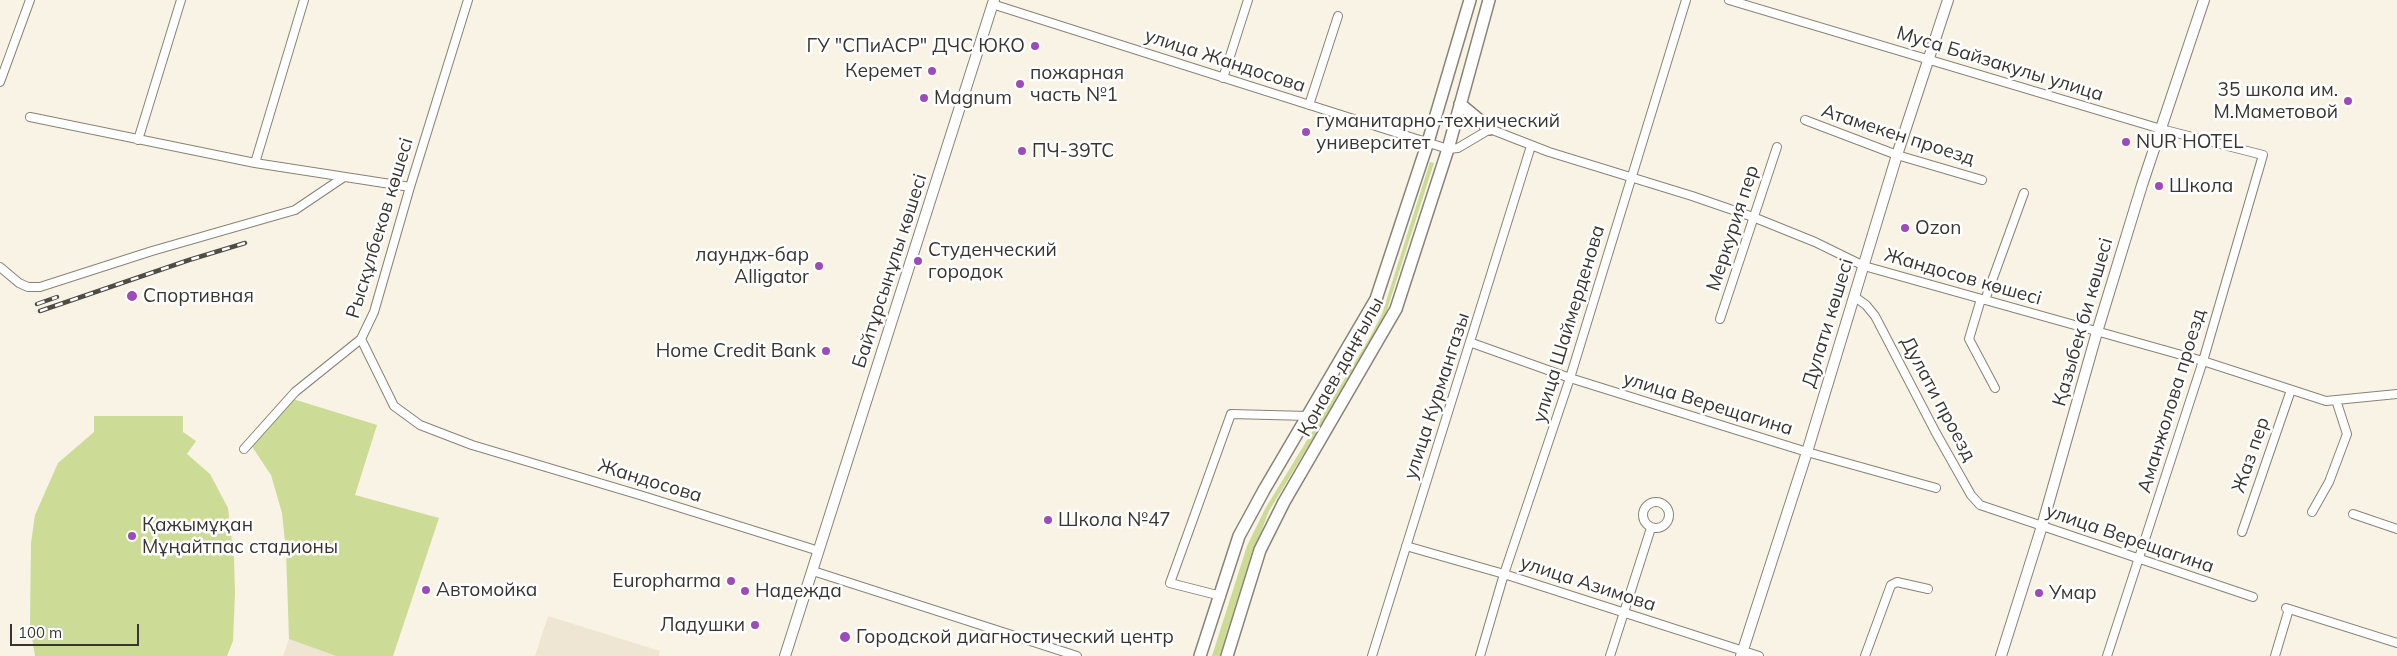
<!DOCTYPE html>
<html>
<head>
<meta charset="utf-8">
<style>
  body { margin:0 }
  #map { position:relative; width:2397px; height:656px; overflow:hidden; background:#f8f3e4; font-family:Mulish,sans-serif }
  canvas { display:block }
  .scale { position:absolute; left:10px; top:624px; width:129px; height:22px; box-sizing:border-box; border:2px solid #393631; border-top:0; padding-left:6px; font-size:15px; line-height:18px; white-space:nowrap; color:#393631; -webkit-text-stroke:4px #fff; paint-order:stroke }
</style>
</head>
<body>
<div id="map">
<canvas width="2397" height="656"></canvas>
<div class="scale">100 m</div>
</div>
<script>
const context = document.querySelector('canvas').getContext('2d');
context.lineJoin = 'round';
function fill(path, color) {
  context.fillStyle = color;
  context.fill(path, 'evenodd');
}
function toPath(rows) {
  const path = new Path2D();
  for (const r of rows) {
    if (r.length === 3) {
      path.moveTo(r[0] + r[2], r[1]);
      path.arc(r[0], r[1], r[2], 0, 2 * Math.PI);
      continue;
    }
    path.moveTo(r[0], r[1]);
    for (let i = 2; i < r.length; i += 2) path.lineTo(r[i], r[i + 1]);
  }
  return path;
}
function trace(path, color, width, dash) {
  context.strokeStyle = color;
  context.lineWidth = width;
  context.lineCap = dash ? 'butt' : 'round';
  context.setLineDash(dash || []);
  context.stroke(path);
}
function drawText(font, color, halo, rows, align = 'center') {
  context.font = font + ' Mulish,sans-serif';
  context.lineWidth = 5;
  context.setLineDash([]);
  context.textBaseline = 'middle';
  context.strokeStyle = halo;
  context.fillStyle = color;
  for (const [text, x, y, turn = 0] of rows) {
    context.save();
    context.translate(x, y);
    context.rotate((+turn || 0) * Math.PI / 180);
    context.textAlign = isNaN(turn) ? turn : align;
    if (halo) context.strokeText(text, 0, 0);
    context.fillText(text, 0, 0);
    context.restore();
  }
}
const built = toPath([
  [548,616,660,651,659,656,535,656],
  [289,639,336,656,283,656]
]);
const green = toPath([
  [1430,162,1434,163,1385,316,1372,341,1269,511,1255,548,1220,656,1212,656,1247,546,1265,509,1369,339,1382,314],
  [293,399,377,425,355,495,439,518,393,656,336,656,289,639,286,551,282,513,271,475,251,445],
  [94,416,183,416,183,432,196,441,187,454,210,474,228,508,234,558,235,593,233,641,227,656,35,656,30,626,31,543,35,515,58,463,94,432]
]);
const minor = toPath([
  [1729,0,2161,129,2263,155,2203,361,2107,656],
  [992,4,1448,149,1458,148,1490,129,1549,152,1692,196,1753,217,1815,242,1864,266,2203,361,2326,401,2397,394],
  [1223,78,1248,0],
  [0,82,30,0],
  [1309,105,1338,16],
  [30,117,255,163,410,187],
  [1805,120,1897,155,1982,180],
  [138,140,181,0],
  [255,163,304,0],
  [0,267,19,283,28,287,40,287,152,251,295,210,344,177],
  [1855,297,1866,305,1875,316,1936,433,1971,495,1980,505,2253,597],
  [1981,299,1969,339,1995,388],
  [1985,300,2024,193],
  [1720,319,1777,147],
  [361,339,394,406,420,425,472,445,643,496,819,551],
  [1472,343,1570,378,1807,452,1936,488],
  [244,449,295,392,361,339,374,312,410,187,468,0],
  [1656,515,13],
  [2312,512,2329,482,2347,434,2336,400],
  [2353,514,2397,529],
  [2242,532,2291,390],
  [1406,546,1504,574,1759,656],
  [813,571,1077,656],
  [1221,596,1170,583,1231,414,1308,416],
  [2286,608,2397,643],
  [1372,656,1531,146],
  [1480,656,1504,574,1570,378,1686,0],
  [1610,656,1651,528],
  [1865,656,1891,585,1897,582,1928,589],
  [2275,656,2289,609]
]);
const secondary = toPath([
  [785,656,994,0],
  [1741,656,1807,452,1897,155,1948,0],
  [2001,656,2042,526,2097,332,2142,185,2204,0]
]);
const primary = toPath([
  [1460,104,1490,129],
  [1200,656,1239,536,1264,490,1376,299,1428,142,1470,0],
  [1227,656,1260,550,1284,502,1396,309,1448,149,1489,0]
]);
const rail = toPath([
  [37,304,57,297],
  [40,311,189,260,245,243]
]);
const markers = [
  [1035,46,5,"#9c4bba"],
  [932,71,5,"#9c4bba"],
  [1020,84,5,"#9c4bba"],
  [924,98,5,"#9c4bba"],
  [2348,101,5,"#9c4bba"],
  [1306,132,5,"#9c4bba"],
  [2126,142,5,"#9c4bba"],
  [1022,151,5,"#9c4bba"],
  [2159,186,5,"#9c4bba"],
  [1905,228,5,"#9c4bba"],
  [918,261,5,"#9c4bba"],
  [819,266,5,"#9c4bba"],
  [132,296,6,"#9c4bba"],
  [826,351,5,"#9c4bba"],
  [1048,520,5,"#9c4bba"],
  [132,536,5,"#9c4bba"],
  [731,581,5,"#9c4bba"],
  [426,590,5,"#9c4bba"],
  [745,591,5,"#9c4bba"],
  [2039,593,5,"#9c4bba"],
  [755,625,5,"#9c4bba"],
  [845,637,6,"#9c4bba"]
];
const poiNames = [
  ["ГУ \"СПиАСР\" ДЧС ЮКО",1025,46,"right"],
  ["Керемет",922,71,"right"],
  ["пожарная",1030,73],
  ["часть №1",1030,95],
  ["35 школа им.",2338,90,"right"],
  ["М.Маметовой",2338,112,"right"],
  ["Magnum",934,98],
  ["гуманитарно-технический",1316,121],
  ["университет",1316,143],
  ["NUR HOTEL",2136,142],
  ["ПЧ-39ТС",1032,151],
  ["Школа",2169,186],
  ["Ozon",1915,228],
  ["Студенческий",928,250],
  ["городок",928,272],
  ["лаундж-бар",809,255,"right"],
  ["Alligator",809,277,"right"],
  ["Спортивная",143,296],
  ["Home Credit Bank",816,351,"right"],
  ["Школа №47",1058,520],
  ["Қажымұқан",142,525],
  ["Мұңайтпас стадионы",142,547],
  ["Europharma",721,581,"right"],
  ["Автомойка",436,590],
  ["Надежда",755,591],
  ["Умар",2049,593],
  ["Ладушки",745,625,"right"],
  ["Городской диагностический центр",856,637]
];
const streetNames = [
  ["улица Жандосова",1225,61,18],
  ["Муса Байзакулы улица",2000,64,17],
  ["Атамекен проезд",1898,135,18],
  ["Рысқұлбеков көшесі",380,228,-73],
  ["Меркурия пер",1733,228,-72],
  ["Байтұрсынұлы көшесі",890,271,-72],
  ["Жандосов көшесі",1963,277,16],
  ["Қазыбек би көшесі",2083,322,-74],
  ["Дулати көшесі",1828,323,-73],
  ["улица Шаймерденова",1569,324,-73],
  ["Қонаев даңғылы",1341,367,-61],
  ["улица Курмангазы",1437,396,-72],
  ["Дулати проезд",1938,399,62],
  ["Аманжолова проезд",2172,401,-73],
  ["улица Верещагина",1708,404,17],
  ["Жаз пер",2251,455,-71],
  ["Жандосова",650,481,17],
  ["улица Верещагина",2130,539,19],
  ["улица Азимова",1588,584,18]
];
fill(built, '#eee6d2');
fill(green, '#ccdb96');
trace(minor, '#888376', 10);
trace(secondary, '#888376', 12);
trace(primary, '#888376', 14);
trace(minor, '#fff', 8);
trace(secondary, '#fff', 10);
trace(primary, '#fff', 11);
trace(rail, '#4f4b45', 4.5);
trace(rail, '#fff', 2.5, [8]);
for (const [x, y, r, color] of markers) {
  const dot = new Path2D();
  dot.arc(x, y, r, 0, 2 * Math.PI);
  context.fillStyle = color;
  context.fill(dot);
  trace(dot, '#fff', 2);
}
drawText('19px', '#393631', '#fff', poiNames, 'left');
drawText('19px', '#393631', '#fff', streetNames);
</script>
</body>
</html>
